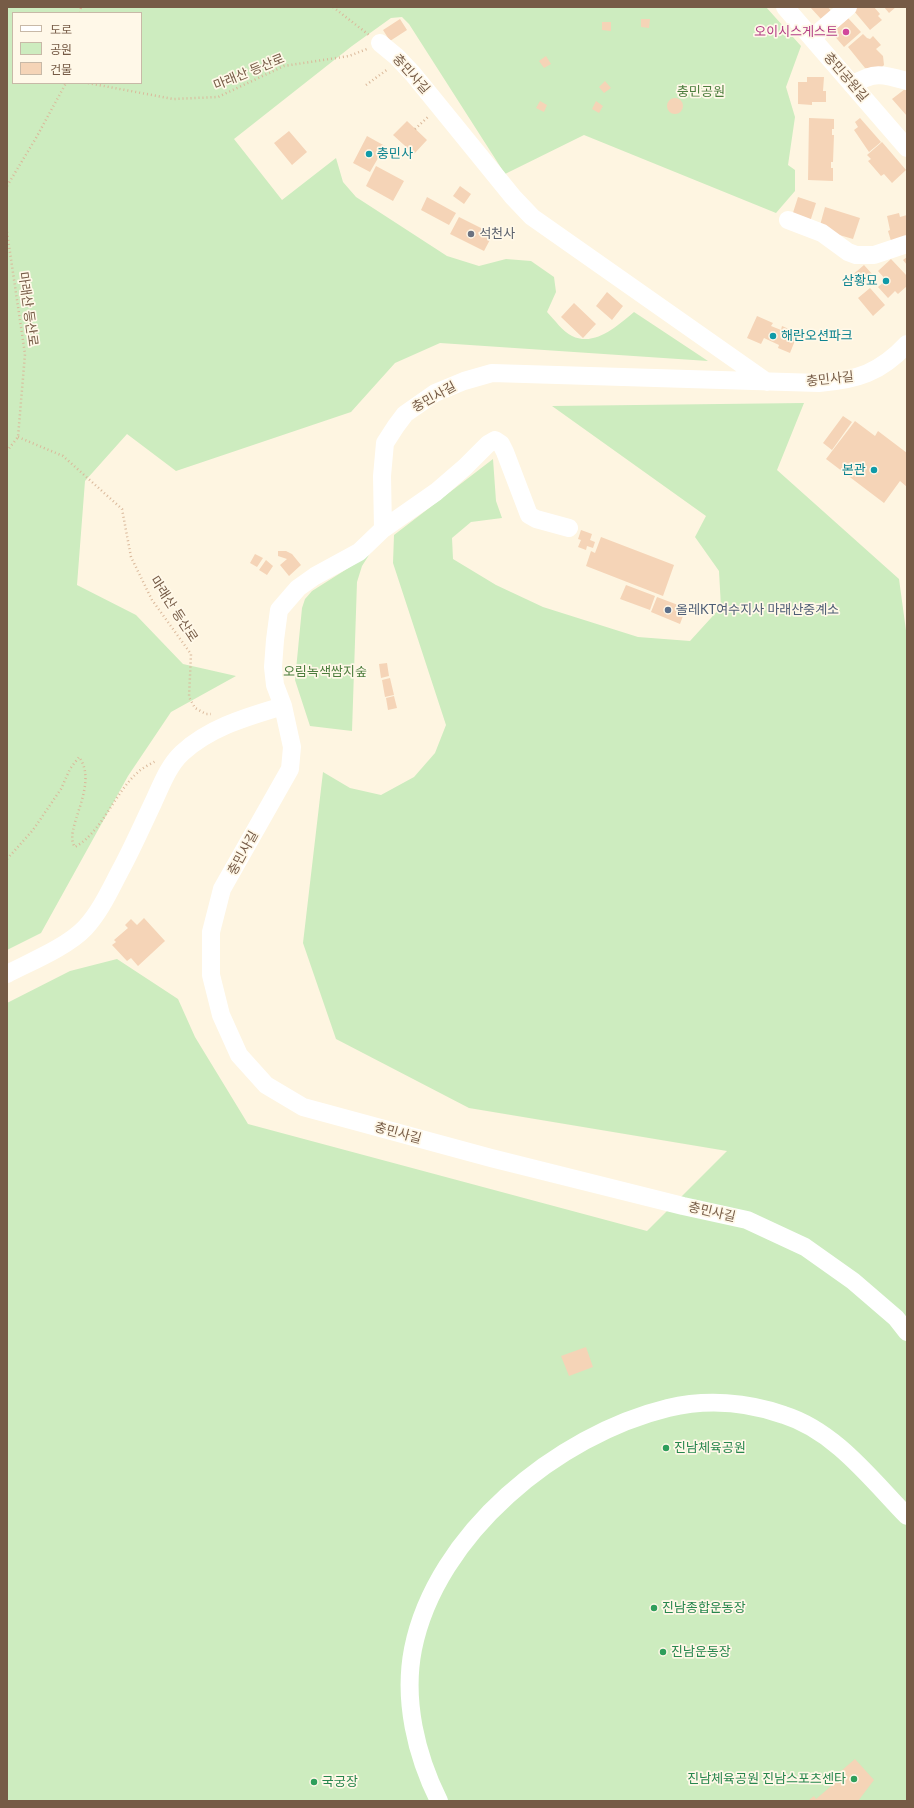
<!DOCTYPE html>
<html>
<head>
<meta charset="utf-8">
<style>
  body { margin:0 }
  #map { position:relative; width:914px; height:1808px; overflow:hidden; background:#fef5e1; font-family:Lato,"Noto Sans KR",sans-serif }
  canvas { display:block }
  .frame { position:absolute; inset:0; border:8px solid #765b46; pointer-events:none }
  .legend { position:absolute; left:12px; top:12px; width:130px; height:72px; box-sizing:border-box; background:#fff8e8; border:1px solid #c8b9a7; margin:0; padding:5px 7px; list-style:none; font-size:12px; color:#765b46 }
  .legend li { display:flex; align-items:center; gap:8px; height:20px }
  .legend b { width:20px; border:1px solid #c8b9a7 }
</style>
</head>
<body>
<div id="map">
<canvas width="914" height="1808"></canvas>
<div class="frame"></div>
<ul class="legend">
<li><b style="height:5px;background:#fff"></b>도로</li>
<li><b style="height:11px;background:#cdecbf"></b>공원</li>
<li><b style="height:11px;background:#f5d4b7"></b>건물</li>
</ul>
</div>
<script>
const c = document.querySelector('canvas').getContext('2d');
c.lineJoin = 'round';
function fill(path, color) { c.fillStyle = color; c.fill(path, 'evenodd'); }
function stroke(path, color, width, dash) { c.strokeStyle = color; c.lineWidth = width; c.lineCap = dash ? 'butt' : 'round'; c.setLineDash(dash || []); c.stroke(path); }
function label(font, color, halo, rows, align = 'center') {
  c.font = font + ' Lato,"Noto Sans KR",sans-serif'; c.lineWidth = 3.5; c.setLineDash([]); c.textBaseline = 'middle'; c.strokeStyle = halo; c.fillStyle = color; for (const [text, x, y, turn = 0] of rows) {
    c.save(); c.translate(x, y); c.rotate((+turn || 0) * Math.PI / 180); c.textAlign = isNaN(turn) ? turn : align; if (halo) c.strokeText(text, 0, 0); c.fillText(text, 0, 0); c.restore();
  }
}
const green = new Path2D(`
  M7,7h759l35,39 -15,41 9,30 -7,48 7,5v21l-19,22 -192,-78 -79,39 -96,-150 -7,-7 -11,1 -39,28 -118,93 48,61 54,-42 7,24 13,15 91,59 32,10 27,-7 25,2 23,16 2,15 -9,20c7,7 16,20 25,24 23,11 45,-10 62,-24l74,49 -268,-18 -45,20 -44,49 -175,59 -49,-37 -42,47 -8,104 59,30 47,49 53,12 -65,36 -43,64 -87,157 -34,17zM13,13h128v70h-128z
  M804,403l-27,67 122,109 8,59v1163h-900v-798l63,-32 47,-12 61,40 17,38 53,87 399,107 80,-80 -258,-43 -133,-69 -33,-96 20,-171 27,16 31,7 33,-18 21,-24 11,-28 -53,-162 1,-28 99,-76 3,42 6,17 -31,4 -19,16 1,21 43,26 47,22 95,30 52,4 31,-34 -2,-36 -24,-34 11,-21 -154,-110z
  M369,555l-7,11 -5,16 -5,149 -42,-5 -15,-46 7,-72 3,-9 7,-8z`);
const building = new Path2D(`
  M810,7h18l3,4 -10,8z
  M858,7h16l6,7 -2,2 4,4 -12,10 -16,-19z
  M884,7h12l-7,6z
  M848,18l13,14 -17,15 -12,-14z
  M400,19l7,11 -17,11 -7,-11z
  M641,19h9l-1,9 -8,-1z
  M602,22h9v9l-9,-1z
  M863,34l4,4 3,1 3,-3 8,9 -5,4 7,7 1,9 -2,2 -9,2 -8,-1 -17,-21z
  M546,56l5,8 -7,4 -5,-7z
  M807,77h17l-1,14h3v11h-14v3l-14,-1v-22h9z
  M605,81l6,7 -7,5 -5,-6z
  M905,89l2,3v24l-15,-17z
  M667 106a8 8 0 1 1 16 0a8 8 0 1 1-16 0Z
  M540,101l7,4 -3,7 -8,-4z
  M596,101l7,5 -4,7 -7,-4z
  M809,118l25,1v10h-2v6h2l-1,27h-2v6h2v13l-25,-1z
  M860,118l21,24 -12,10 -15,-22 4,-3 -3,-5z
  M407,121l20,19 -13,14 -21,-19z
  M289,131l18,21 -15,13 -18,-22z
  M367,136l18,10 -15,26 -17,-9z
  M882,142l24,28 -14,13 -8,-9 -3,2 -13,-15 3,-2 -4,-4z
  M376,166l28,15 -11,20 -27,-15z
  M460,186l11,8 -7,10 -11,-8z
  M427,197l29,16 -7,12 -28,-15z
  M798,197l18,6 -7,22 -18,-6z
  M825,207l35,11 -7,21 -34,-10z
  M899,213l1,4 7,-2v22l-16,4 -3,-10 2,-1 -3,-14z
  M459,217l34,17 -9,17 -34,-17z
  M907,257v8l-4,-5z
  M891,259l16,17v10l-9,8 -3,-3 -7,7 -10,-11 8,-7 -8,-9z
  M864,265l9,10 -14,13 -10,-10z
  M870,288l15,17 -12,11 -15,-18z
  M607,292l16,14 -11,14 -16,-14z
  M574,303l22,21 -13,14 -22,-21z
  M757,316l16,7 -2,3 10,4 1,-4 16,7 -8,20 -12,-5 1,-3 -15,-7 -3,6 -14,-6z
  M843,416l9,6 -20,28 -9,-7z
  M855,421l20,15 3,-5 29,22v34l-7,-6 -16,22 -58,-44z
  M581,530l11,4 -2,6 5,2 -2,6 -6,-2 -1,4 -8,-3 3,-7 -3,-1z
  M601,537l73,28 -11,31 -77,-30 5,-15 4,2z
  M278,551h8l6,3 9,11 -12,11 -9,-11 7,-6 -9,-3z
  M255,554l8,4 -6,9 -7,-4z
  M266,560l7,6 -6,9 -8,-5z
  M626,585l29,11 -5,14 -30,-11z
  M657,597l29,11 -6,16 -29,-12z
  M387,663l2,13 -8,2 -2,-14z
  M390,678l4,17 -9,2 -3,-17z
  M394,696l3,12 -9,2 -2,-12z
  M144,918l21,23 -27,25 -7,-8 -4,3 -15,-16 4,-3 -2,-2 14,-12 -3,-3 6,-6 6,6z
  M586,1347l7,20 -24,9 -8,-20z
  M855,1759l19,21 -16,21h-50l6,-5 2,3 20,-17 -3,-4z`);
const path = new Path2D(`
  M333,7l36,28
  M80,13l1,-6
  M88,83l85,16 45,-2 66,-31 65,-10 18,-7
  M366,85l22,-16
  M415,129l14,-13
  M7,186l29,-48 30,-55
  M7,232l18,122 -7,83 -11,14
  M18,437l45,19 59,53 9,48 21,43 39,54 -2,43 6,11 11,6h5
  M7,859l26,-29 28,-41 9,-20 9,-12c21,28 -17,74 -4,90 27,-15 39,-53 62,-74 5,-5 13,-9 19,-12`);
const minor = new Path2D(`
  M785,7l122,141
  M812,38l36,-31
  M380,43l17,14 16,17 100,123 19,20 235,165
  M852,85c22,-14 31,-11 55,-4
  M788,220l34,13 26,19 8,3h18l33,-11
  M907,344c-27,29 -50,36 -88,39l-327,-10 -28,8 -29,12 -30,21 -9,12 -11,17 -3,33 1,53 -24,23 -44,24 -17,12 -19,22 -4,30 -2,27 2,18 8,21 9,41 -2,22 -68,120 -11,43v43l10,40 18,40 27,30 37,22 188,51 192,48 64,14 58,27 48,34 43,37 11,14
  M383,529l53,-37 29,-25 23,-23 7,-4 6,4 4,8 24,63 7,4 33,9
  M7,974c23,-12 60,-27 78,-46 15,-16 25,-38 35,-57 12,-22 22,-45 33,-68 8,-17 15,-37 29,-50 28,-26 65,-36 101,-47
  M439,1801c-23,-46 -36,-101 -26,-152 23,-115 144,-214 255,-241 38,-9 79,-6 116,7 51,16 87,64 123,101`);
const markers = [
  [846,32,4,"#d1479c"],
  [369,154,4,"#0f9aa8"],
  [471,234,4,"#6b7280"],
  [886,281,4,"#0f9aa8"],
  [773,336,4,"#0f9aa8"],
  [874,470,4,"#0f9aa8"],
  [668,610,4,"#5c6f8a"],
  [666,1448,4,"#2e9e5b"],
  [654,1608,4,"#2e9e5b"],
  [663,1652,4,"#2e9e5b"],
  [854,1779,4,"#2e9e5b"],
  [314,1782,4,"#2e9e5b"]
];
const hotelNames = [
  ["오이시스게스트",838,32]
];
const streetNames = [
  ["마래산 등산로",249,72,-22],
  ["충민사길",411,74,48],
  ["충민공원길",846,77,49],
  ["마래산 등산로",28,309,82],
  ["충민사길",830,379,-6],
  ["충민사길",434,397,-29],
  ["마래산 등산로",174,609,57],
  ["충민사길",243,853,-61],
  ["충민사길",398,1133,15],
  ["충민사길",712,1212,13]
];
const parkNames = [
  ["충민공원",701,92],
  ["오림녹색쌈지숲",325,672]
];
const cultureNames = [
  ["충민사",377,154],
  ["삼황묘",878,281,"right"],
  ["해란오션파크",781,336],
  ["본관",866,470,"right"]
];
const worshipNames = [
  ["석천사",479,234]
];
const serviceNames = [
  ["올레KT여수지사 마래산중계소",676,610]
];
const leisureNames = [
  ["진남체육공원",674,1448],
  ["진남종합운동장",662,1608],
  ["진남운동장",671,1652],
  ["진남체육공원 진남스포츠센타",846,1779,"right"],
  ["국궁장",322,1782]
];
fill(green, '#cdecbf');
fill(building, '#f5d4b7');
stroke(path, '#dab89a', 2.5, [1, 3]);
stroke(minor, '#fff', 18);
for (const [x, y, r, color] of markers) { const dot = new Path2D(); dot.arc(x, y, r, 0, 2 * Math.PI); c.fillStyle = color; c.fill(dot); stroke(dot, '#fff8e8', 1.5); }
label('13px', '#b23c85', '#fff8e8', hotelNames, 'right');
label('13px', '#765b46', '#fff8e8', streetNames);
label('13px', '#4c7d3d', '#fff8e8', parkNames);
label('13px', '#0d838f', '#fff8e8', cultureNames, 'left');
label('13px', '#5b616d', '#fff8e8', worshipNames, 'left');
label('13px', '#4e5e75', '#fff8e8', serviceNames, 'left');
label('13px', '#27864d', '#fff8e8', leisureNames, 'left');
</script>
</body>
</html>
